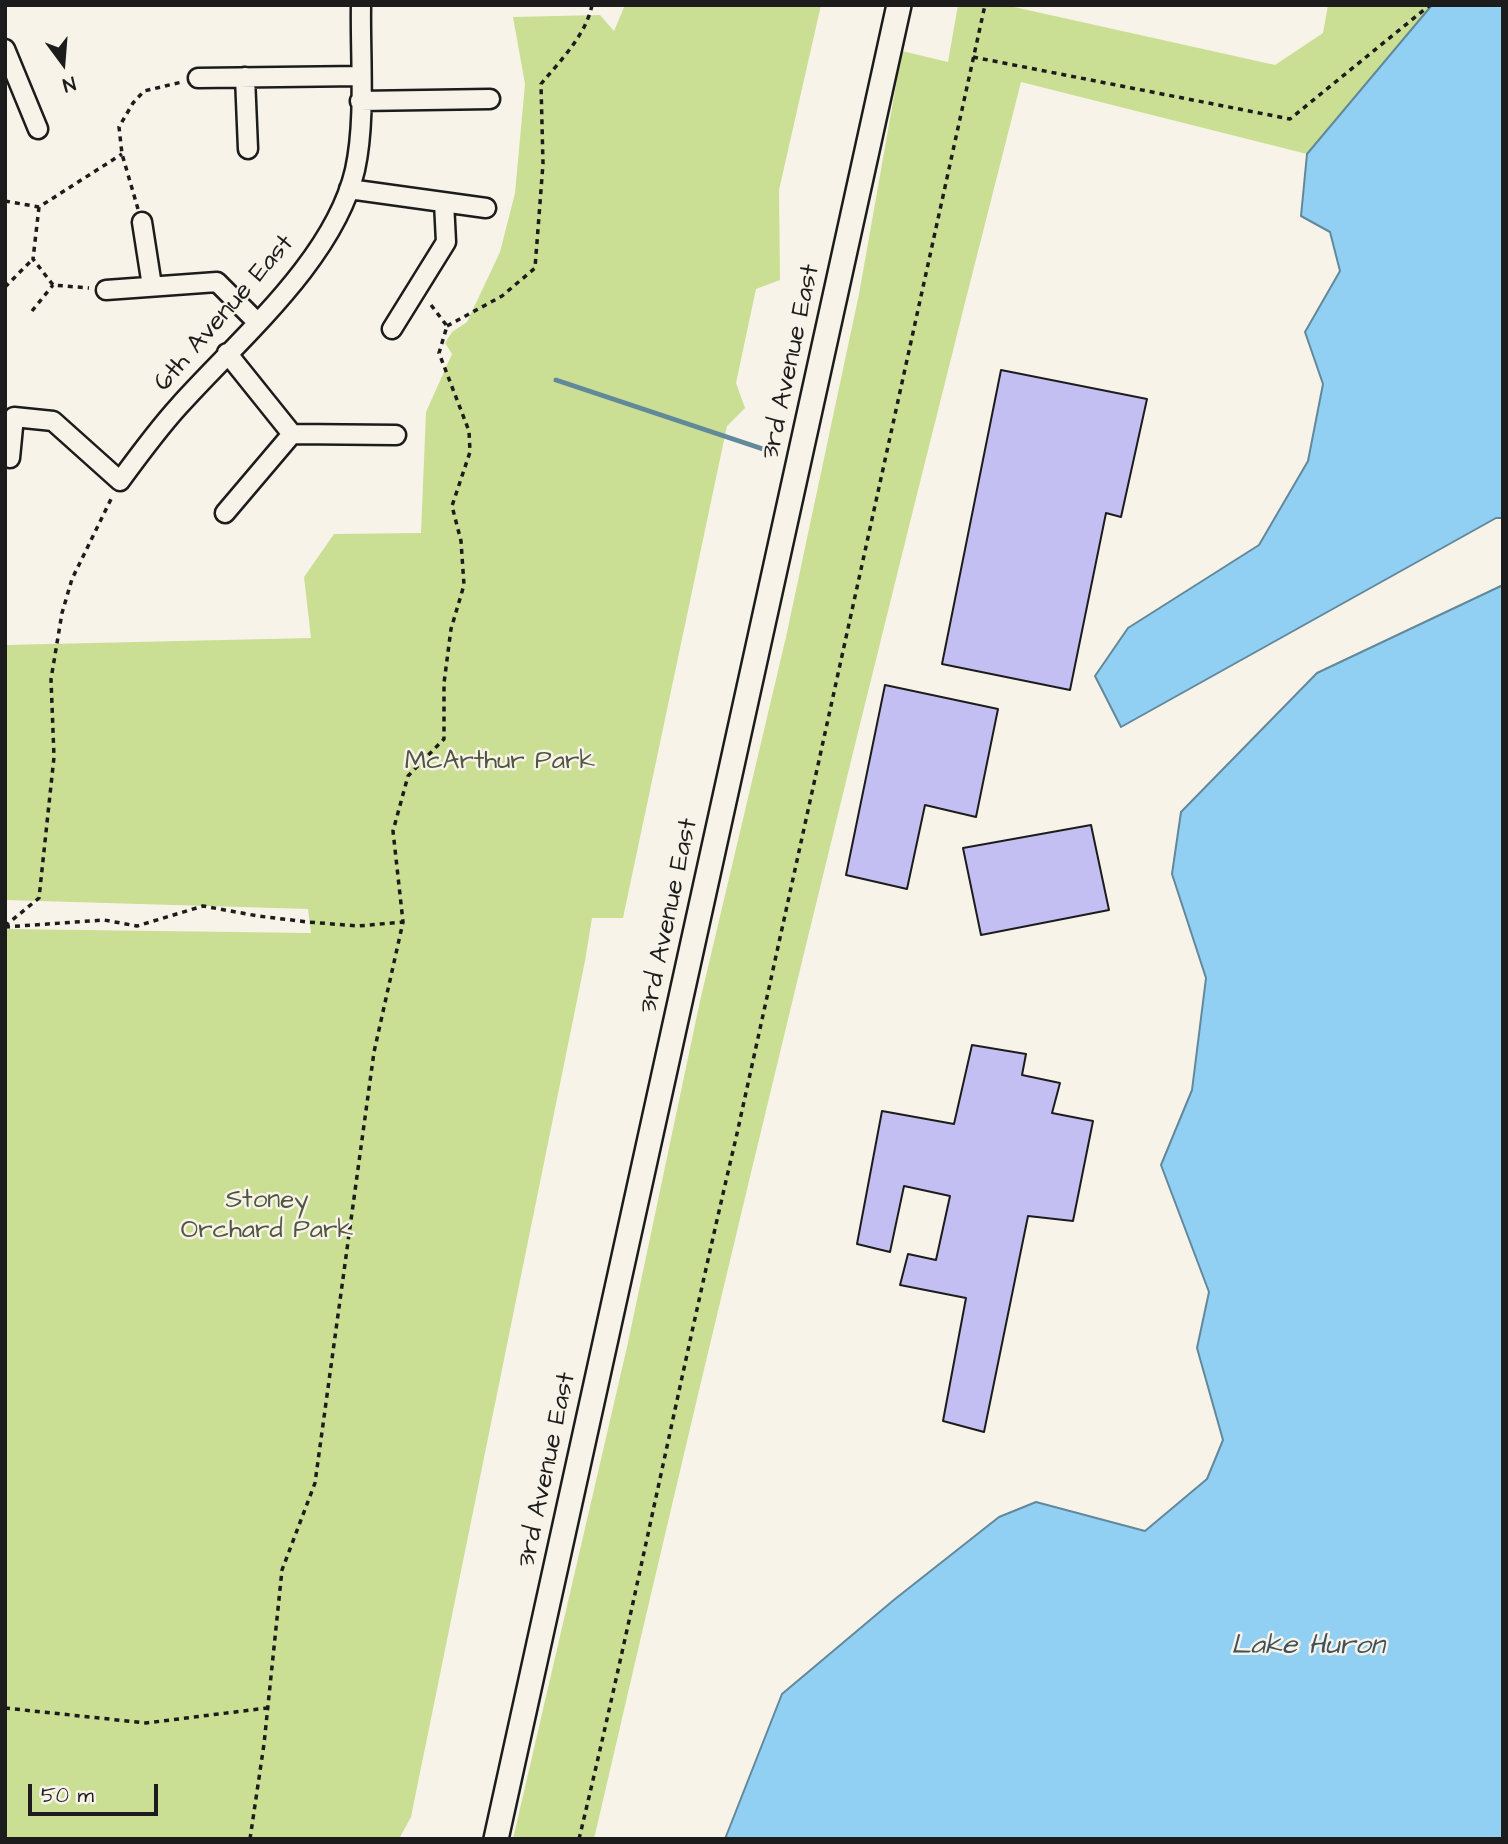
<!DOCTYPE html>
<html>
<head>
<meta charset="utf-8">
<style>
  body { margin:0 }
  #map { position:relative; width:1508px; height:1844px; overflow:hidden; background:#f7f3e8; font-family:"Architects Daughter",sans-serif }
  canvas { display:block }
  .frame { position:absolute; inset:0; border:7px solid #1c1c1c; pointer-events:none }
  .north { position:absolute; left:28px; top:28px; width:70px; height:70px; -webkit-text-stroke:5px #f7f3e8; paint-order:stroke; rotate:164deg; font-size:19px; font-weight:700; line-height:28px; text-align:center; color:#1c1c1c }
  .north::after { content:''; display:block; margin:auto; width:24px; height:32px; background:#1c1c1c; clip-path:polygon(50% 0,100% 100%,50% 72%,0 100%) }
  .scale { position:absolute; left:28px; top:1784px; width:130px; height:32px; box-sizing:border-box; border:4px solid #1c1c1c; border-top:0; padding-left:9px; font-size:21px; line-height:24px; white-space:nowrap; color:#1c1c1c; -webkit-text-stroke:5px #f7f3e8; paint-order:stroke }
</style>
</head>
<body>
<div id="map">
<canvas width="1508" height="1844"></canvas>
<div class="frame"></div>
<div class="north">N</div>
<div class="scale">50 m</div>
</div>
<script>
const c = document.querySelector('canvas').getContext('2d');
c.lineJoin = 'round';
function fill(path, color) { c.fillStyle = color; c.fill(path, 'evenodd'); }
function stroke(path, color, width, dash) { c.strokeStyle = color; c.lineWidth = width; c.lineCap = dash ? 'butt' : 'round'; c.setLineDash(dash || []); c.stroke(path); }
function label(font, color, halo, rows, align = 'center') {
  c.font = font + ' "Architects Daughter",sans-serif'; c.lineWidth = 5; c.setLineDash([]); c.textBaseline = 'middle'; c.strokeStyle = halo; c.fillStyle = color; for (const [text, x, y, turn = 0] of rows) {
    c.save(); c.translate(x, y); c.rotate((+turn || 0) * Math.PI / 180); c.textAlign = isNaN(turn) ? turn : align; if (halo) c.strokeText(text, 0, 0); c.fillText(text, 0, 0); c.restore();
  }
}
const green = new Path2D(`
  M625,5h196l-42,185 1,90 -24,9 -20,94 9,25 -18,18 -104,492h-31l-7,43 -174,856 -12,22h-394v-910l306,4 -3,-24 -303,-9v-255l306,-7 -7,-61 30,-43 87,-1 5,-121 26,-58 -7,-11 7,-11 15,-10 33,-70 15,-59 10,-109 -12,-67 87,-2 14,16z
  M958,5h47l270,60 48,-32 5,-28h104l-125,149 -286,-72c-149,584 -291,1169 -427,1757h-81l114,-492 73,-346 86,-364 73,-343 43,-243 46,11z`);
const water = new Path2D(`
  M1432,5h71v513h-7l-375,209 -26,-51 33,-48 131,-83 49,-84 15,-77 -18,-52 35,-61 -10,-39 -29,-16 6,-62z
  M1503,585v1254h-778l57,-145 113,-95 104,-82 37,-15 109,29 62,-52 16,-39 -26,-92 12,-56 -48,-127 31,-75 14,-112 -34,-104 9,-62 136,-139z`);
const stream = new Path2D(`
  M556,380l207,69`);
const building = new Path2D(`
  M1001,370l146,29 -26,118 -15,-4 -36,177 -128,-26z
  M885,685l113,24 -22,108 -51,-12 -18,84 -61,-14z
  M1091,825l18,85 -128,25 -18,-87z
  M972,1045l54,9 -4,21 38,8 -8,30 41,8 -20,100 -45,-5 -44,216 -41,-11 23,-123 -66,-13 8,-31 28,6 14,-64 -46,-10 -14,66 -33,-8 25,-133 72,13z`);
const path = new Path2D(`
  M973,57l317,62 140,-114
  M5,201l34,6 83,-53
  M39,207l-6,52 20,26 36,3
  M138,209l-16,-55 -3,-27 14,-24 11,-12 38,-9
  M5,287l28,-28
  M32,311l21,-26
  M447,326l55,-30 33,-28 8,-104 -2,-80c19,-23 45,-49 51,-79
  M5,926l34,-28 15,-141 -3,-78 11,-66 10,-34 41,-84
  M5,927l99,-7 33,6 66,-20 55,10 50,6 50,4 45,-4
  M5,1708l141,15 121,-15
  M250,1839l14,-95 18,-174 33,-87 59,-431 29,-130 -10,-91 15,-55 36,-37v-56l7,-54 13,-44 -3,-44 -9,-35 18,-54 -1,-21 -30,-78 8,-27 -19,-25
  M579,1839c56,-233 102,-468 157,-701l249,-1133`);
const minor = new Path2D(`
  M5,49l33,80
  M245,77l3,72
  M198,78l162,-2
  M360,101l130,-2
  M349,189l137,19
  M142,222l10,64
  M106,290l111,-8 40,40
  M392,329l54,-87 -2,-40
  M227,353l65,81 104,1
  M10,458l4,-41 39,4 67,60c19,-26 38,-52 59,-75 60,-67 155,-146 176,-236 11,-50 5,-114 6,-165
  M225,513l67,-79`);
const major = new Path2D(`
  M496,1839l403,-1834`);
const streetNames = [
  ["6th Avenue East",225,314,-49],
  ["3rd Avenue East",792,362,-78],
  ["3rd Avenue East",670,916,-78],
  ["3rd Avenue East",548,1470,-78]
];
const parkNames = [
  ["McArthur Park",500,763],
  ["Stoney",267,1202],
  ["Orchard Park",267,1232]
];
const waterNames = [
  ["Lake Huron",1308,1647]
];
fill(green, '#cadf94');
fill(water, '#91d0f2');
stroke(water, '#62889c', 2);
stroke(stream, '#62889c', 5);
fill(building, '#c3bff2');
stroke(building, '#1c1c1c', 2);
stroke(minor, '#1c1c1c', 23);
stroke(major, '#1c1c1c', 28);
stroke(path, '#1c1c1c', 3.5, [5, 5]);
stroke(minor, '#f7f3e8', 18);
stroke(major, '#f7f3e8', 23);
label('26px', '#1c1c1c', '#f7f3e8', streetNames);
label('26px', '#505640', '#f7f3e8', parkNames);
label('italic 28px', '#3f525c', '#f7f3e8', waterNames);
</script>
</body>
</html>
